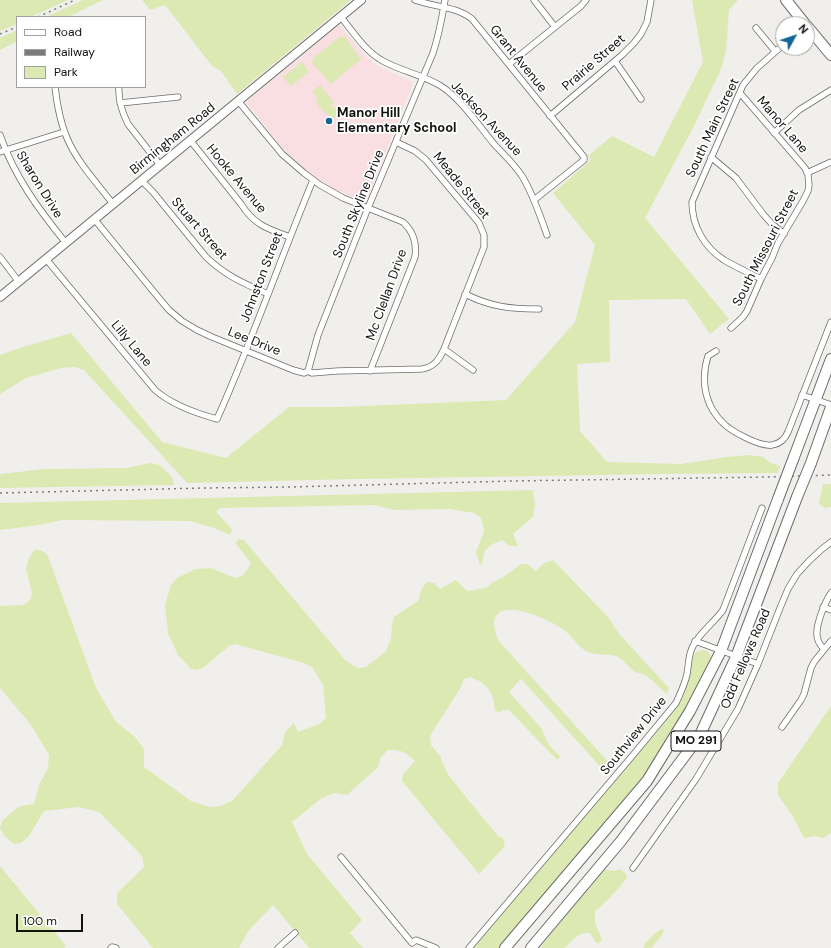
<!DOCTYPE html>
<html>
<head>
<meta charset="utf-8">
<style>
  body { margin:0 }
  #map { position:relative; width:831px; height:948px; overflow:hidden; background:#f1efec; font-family:"DM Sans",sans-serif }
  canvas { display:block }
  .legend { position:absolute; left:16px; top:16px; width:130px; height:72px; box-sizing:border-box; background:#fff; border:1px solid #a0a0a0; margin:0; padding:5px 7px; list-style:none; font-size:12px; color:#121211 }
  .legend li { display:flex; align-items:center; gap:8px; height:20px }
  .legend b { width:20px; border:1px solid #a0a0a0 }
  .north { position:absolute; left:775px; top:16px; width:40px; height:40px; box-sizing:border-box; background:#fff; border:1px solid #a0a0a0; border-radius:50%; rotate:50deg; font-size:11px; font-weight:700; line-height:16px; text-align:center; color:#121211 }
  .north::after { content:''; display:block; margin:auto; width:14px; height:18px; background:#146597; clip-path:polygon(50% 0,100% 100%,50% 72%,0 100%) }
  .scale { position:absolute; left:16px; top:914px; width:67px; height:18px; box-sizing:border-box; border:2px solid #121211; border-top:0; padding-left:5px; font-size:12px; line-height:14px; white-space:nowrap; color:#121211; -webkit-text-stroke:3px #fff; paint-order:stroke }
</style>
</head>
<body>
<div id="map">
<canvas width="831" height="948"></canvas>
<ul class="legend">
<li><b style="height:5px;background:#fff"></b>Road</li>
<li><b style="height:5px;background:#7c7b79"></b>Railway</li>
<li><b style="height:11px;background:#dce9b2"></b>Park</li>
</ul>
<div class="north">N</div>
<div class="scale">100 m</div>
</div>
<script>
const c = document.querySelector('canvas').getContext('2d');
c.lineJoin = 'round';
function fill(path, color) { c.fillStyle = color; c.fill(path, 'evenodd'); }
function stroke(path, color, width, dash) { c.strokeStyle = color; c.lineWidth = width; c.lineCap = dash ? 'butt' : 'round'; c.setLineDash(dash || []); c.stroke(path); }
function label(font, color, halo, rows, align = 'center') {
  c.font = font + ' "DM Sans",sans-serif'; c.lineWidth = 3.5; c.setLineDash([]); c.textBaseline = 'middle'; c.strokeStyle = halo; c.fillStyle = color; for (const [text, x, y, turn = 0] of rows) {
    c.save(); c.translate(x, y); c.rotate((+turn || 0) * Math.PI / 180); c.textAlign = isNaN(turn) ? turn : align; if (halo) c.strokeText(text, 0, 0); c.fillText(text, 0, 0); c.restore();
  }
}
const education = new Path2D(`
  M337,26h4l23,28 7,7 8,6 33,14 1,2 -47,119 -32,-13 -11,-7 -17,-12 -23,-21 -37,-47z`);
const green = new Path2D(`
  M0,0h68l-37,17h-14v7l-17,7z
  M83,0h20l-35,17h-22z
  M142,0h209l-114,94 -16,-23 -9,-5 -47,-61 -15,5z
  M692,0h46l-9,10 -3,41 -5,18 -27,57 -49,92 84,101 -19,15 -24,-35 -77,1 1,62 -33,2 3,67 27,31 74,2 46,-7 21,-2 15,2 8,6 9,3 -2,7 -115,1 -306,5 -170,4 -103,-113 -9,-3 -14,1 -35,10 -26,16v-39l23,-8 48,-14 91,109 64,16 63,-51h51l166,-7 69,-78 20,-77 -42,-52 38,-33 -3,-4 24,-20 42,21 49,-95z
  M17,30v11l-17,9v-12z
  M341,36l4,1 16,22 -30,25 -19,-21 1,-5z
  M302,62l7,10 -18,14 -8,-9z
  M320,85l14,18 -4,3 6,2 2,6 -5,4c-7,-4 -12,-9 -17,-15l2,-4 -6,-7z
  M150,463l10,2 12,12 2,8 -174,3v-14l45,-5 81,-1z
  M823,484h8v23l-6,1 -6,-4z
  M533,490l2,15 -2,12 -20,17 5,12h-8l-8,-6c-11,5 -19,7 -19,21l-3,4 -4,-13 8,-20 -1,-7 -2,-7 -7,-5 -24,-4 -56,1 -20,-5 -154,3 -4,4 16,17 -2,6 -16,-7 -24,-7 -128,-1 -23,5 -39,5v-27z
  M238,539l6,1 102,121 12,7 8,-1 20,-16 5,-13 1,-13 2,-8 24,-16 4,-13 5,-6 7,1 6,6 16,-9 11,11 19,-3 7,-6 9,-4 19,-14h6l9,7 8,-8 9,-3 55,57 12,18 49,53 -2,6c-6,-5 -18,-17 -24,-20 -3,-1 -6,-1 -8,-2 -7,-5 -12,-13 -19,-16 -10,-3 -21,0 -30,-5 -10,-6 -15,-17 -25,-23 -12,-8 -63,-33 -67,-6 0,6 2,12 4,18l112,124 -5,8 -84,-93 -12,13 33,37 3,8 5,9 10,10 -2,4 -9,-8 -40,-42h-6l-5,3 -3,-3 -2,-12 -4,-9 -8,-7 -11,-5 -6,2 -3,8 -31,49 1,9 9,11 7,17 22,28 29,35 5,2 2,8 -26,28 -77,-93 1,-7 12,-13c-9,-9 -13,-11 -27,-11l-7,7 -3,10 -31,28 -13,-2 -12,5 -30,24 15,32 55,66 -12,13 13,15h-54l-36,-43 -24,25 -10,18h-86l-36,-44v-11l27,-26 -2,-11 -43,-44 -20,-5 -35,4 -15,25 -8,7 -7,1 -10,-8 -4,-8 2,-7 11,-10 8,-5 13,-2 5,-19 9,-17 1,-13 -18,-30 -31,-37v-82l24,-1 6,-5 2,-7 -6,-25 3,-10 5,-8h6l7,4 49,134 20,34 19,15 9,12v18l47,34 19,6 11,-1 12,-6 49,-55 3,-13 9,-9 4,9 21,-8 7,-6 -3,-33 -11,-18 -8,-4 -69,-19 -6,2 -25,21 -7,3 -6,-1 -13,-14 -10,-22 -3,-28 6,-20 6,-7 8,-4 11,-5 15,-1 24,10 7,-2 5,-6 4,-7 -15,-19z
  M704,650l3,1 4,4v5l-14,29 -33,57 -22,33 -141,169h-28l188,-221 15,-19 9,-18 5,-18 2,-14 2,-4 5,-3z
  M831,706v127l-8,5 -8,-2 -11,2 -12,-23 -14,-20v-12z
  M0,866l66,80 -2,2h-64z
  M603,869l10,2 7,-2 5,4 2,5c-10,12 -19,23 -32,33v12l7,17 -4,4 -3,-3 -5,-8c-11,-2 -18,8 -25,15h-25z
  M661,929l3,1c-1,6 -9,12 -12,18h-9c3,-8 11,-14 18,-19z`);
const street = new Path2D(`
  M415,0c18,7 41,6 57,19l112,138v3l-50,40
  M534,0l21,27
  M341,17c12,15 24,34 42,44 18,10 40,14 58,25 20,13 38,40 53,58 10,11 20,20 28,32 11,18 18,39 25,59
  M756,28l19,23
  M615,61l26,38
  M509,64l72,-58 5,-6
  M55,87c2,17 5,35 12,51 10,24 30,45 46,66
  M119,87c-1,13 3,25 9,37l32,41
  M239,102l43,52 22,19 16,12 23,13 60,24c11,10 14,21 12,35l-45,114
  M120,103l58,-6
  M550,116l72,-61 12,-12 7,-9 6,-12 4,-22
  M774,133l25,-23 32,-20
  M0,135c14,41 39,75 66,108
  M190,140l51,64c13,21 27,25 49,33
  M0,152l64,-20
  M711,157l25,21 27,36 8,9 13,11
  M807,173l24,-11
  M141,180l12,12 53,65c20,19 37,26 62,37
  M95,220l63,77 11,13 13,11 15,9 15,7 81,33 11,3 4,-2 4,2 25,-2 85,-2c12,-2 17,-9 22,-20l40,-102v-12l-5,-12 -53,-63 -11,-9 -19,-9
  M0,257l19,25
  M46,259l109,131c17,15 40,23 62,29 35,-78 63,-159 96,-239
  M761,279c-12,-6 -25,-12 -37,-19 -20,-13 -32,-34 -32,-58l51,-117 14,-17 26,-23
  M465,294c26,13 46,15 74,15
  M731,328l12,-11 4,-6 14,-32 11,-21 6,-15 25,-42 5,-10 1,-6 -1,-10 -3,-7 -65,-75
  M444,349l29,21
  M716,351l-8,5c-5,16 -5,33 2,49 3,6 7,12 12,17 8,9 38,25 50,23 7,-1 13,-6 16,-13l43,-110
  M308,371l10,-36 50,-127 65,-155c6,-18 9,-35 12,-53
  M802,395l29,10
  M823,607l8,3
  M695,641l63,23
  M824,649c-4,-4 -7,-8 -7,-14 -1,-11 8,-33 14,-42
  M782,727l19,-27 3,-6 7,-26 3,-6 17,-21
  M341,857l71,86 4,-3 20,8
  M633,868l63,-89 42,-70 20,-45 22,-56 8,-19 9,-15 12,-13 13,-12 9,-7
  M111,948l1,-1 4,1
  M278,948l17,-15
  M469,948l164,-193 43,-52c4,-9 9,-19 11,-29 2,-10 1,-19 6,-28 7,-14 21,-23 30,-36l39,-102`);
const secondary = new Path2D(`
  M0,297l361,-297`);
const highway = new Path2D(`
  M786,0l19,24
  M807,26l24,29
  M794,457l37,-98
  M811,463l20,-56
  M505,948l142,-167 43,-70 31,-60 57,-152
  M531,948l90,-107 78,-104 37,-80 61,-160`);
const rail = new Path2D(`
  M38,17l37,-17
  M0,34l17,-7
  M0,493l205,-5 85,-1 223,-6 254,-4 64,-2`);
const highwayBridge = new Path2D(`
  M797,497l14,-34
  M778,499l16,-42`);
const markers = [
  [329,121,4,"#146597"]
];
const shields = [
  [696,741,50]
];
const shieldNames = [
  ["MO 291",696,741]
];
const streetNames = [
  ["Grant Avenue",518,59,51],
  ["Prairie Street",594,63,-41],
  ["Jackson Avenue",486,119,47],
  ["Manor Lane",782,125,49],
  ["South Main Street",713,128,-65],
  ["Birmingham Road",173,139,-39],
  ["Hooke Avenue",236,179,50],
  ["Sharon Drive",39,185,58],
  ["Meade Street",461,186,51],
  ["South Skyline Drive",359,204,-68],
  ["Stuart Street",199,229,49],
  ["South Missouri Street",766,248,-63],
  ["Johnston Street",262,277,-69],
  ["Mc Clellan Drive",387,295,-70],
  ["Lee Drive",254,342,22],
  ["Lilly Lane",131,344,50],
  ["Odd Fellows Road",746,659,-67],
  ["Southview Drive",634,736,-51]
];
const poiNames = [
  ["Manor Hill",337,114],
  ["Elementary School",337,129]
];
fill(education, '#f9dee2');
fill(green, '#dce9b2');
stroke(street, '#6e6c6a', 7);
stroke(secondary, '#6e6c6a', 10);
stroke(highway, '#6e6c6a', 12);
stroke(street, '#fff', 5.5);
stroke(secondary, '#fff', 8);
stroke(highway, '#fff', 10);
stroke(rail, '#7c7b79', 1.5, [2, 4]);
stroke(highwayBridge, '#6e6c6a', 12, []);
stroke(highwayBridge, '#fff', 10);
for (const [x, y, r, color] of markers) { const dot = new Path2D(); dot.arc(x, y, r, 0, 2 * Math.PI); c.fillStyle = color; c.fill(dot); stroke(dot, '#fff', 1.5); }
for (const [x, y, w] of shields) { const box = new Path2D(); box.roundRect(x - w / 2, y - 10, w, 20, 3); c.fillStyle = '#fff'; c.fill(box); stroke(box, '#121211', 1); }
label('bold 12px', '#121211', null, shieldNames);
label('13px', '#121211', '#fff', streetNames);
label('bold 13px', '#121211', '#fff', poiNames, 'left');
</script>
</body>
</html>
